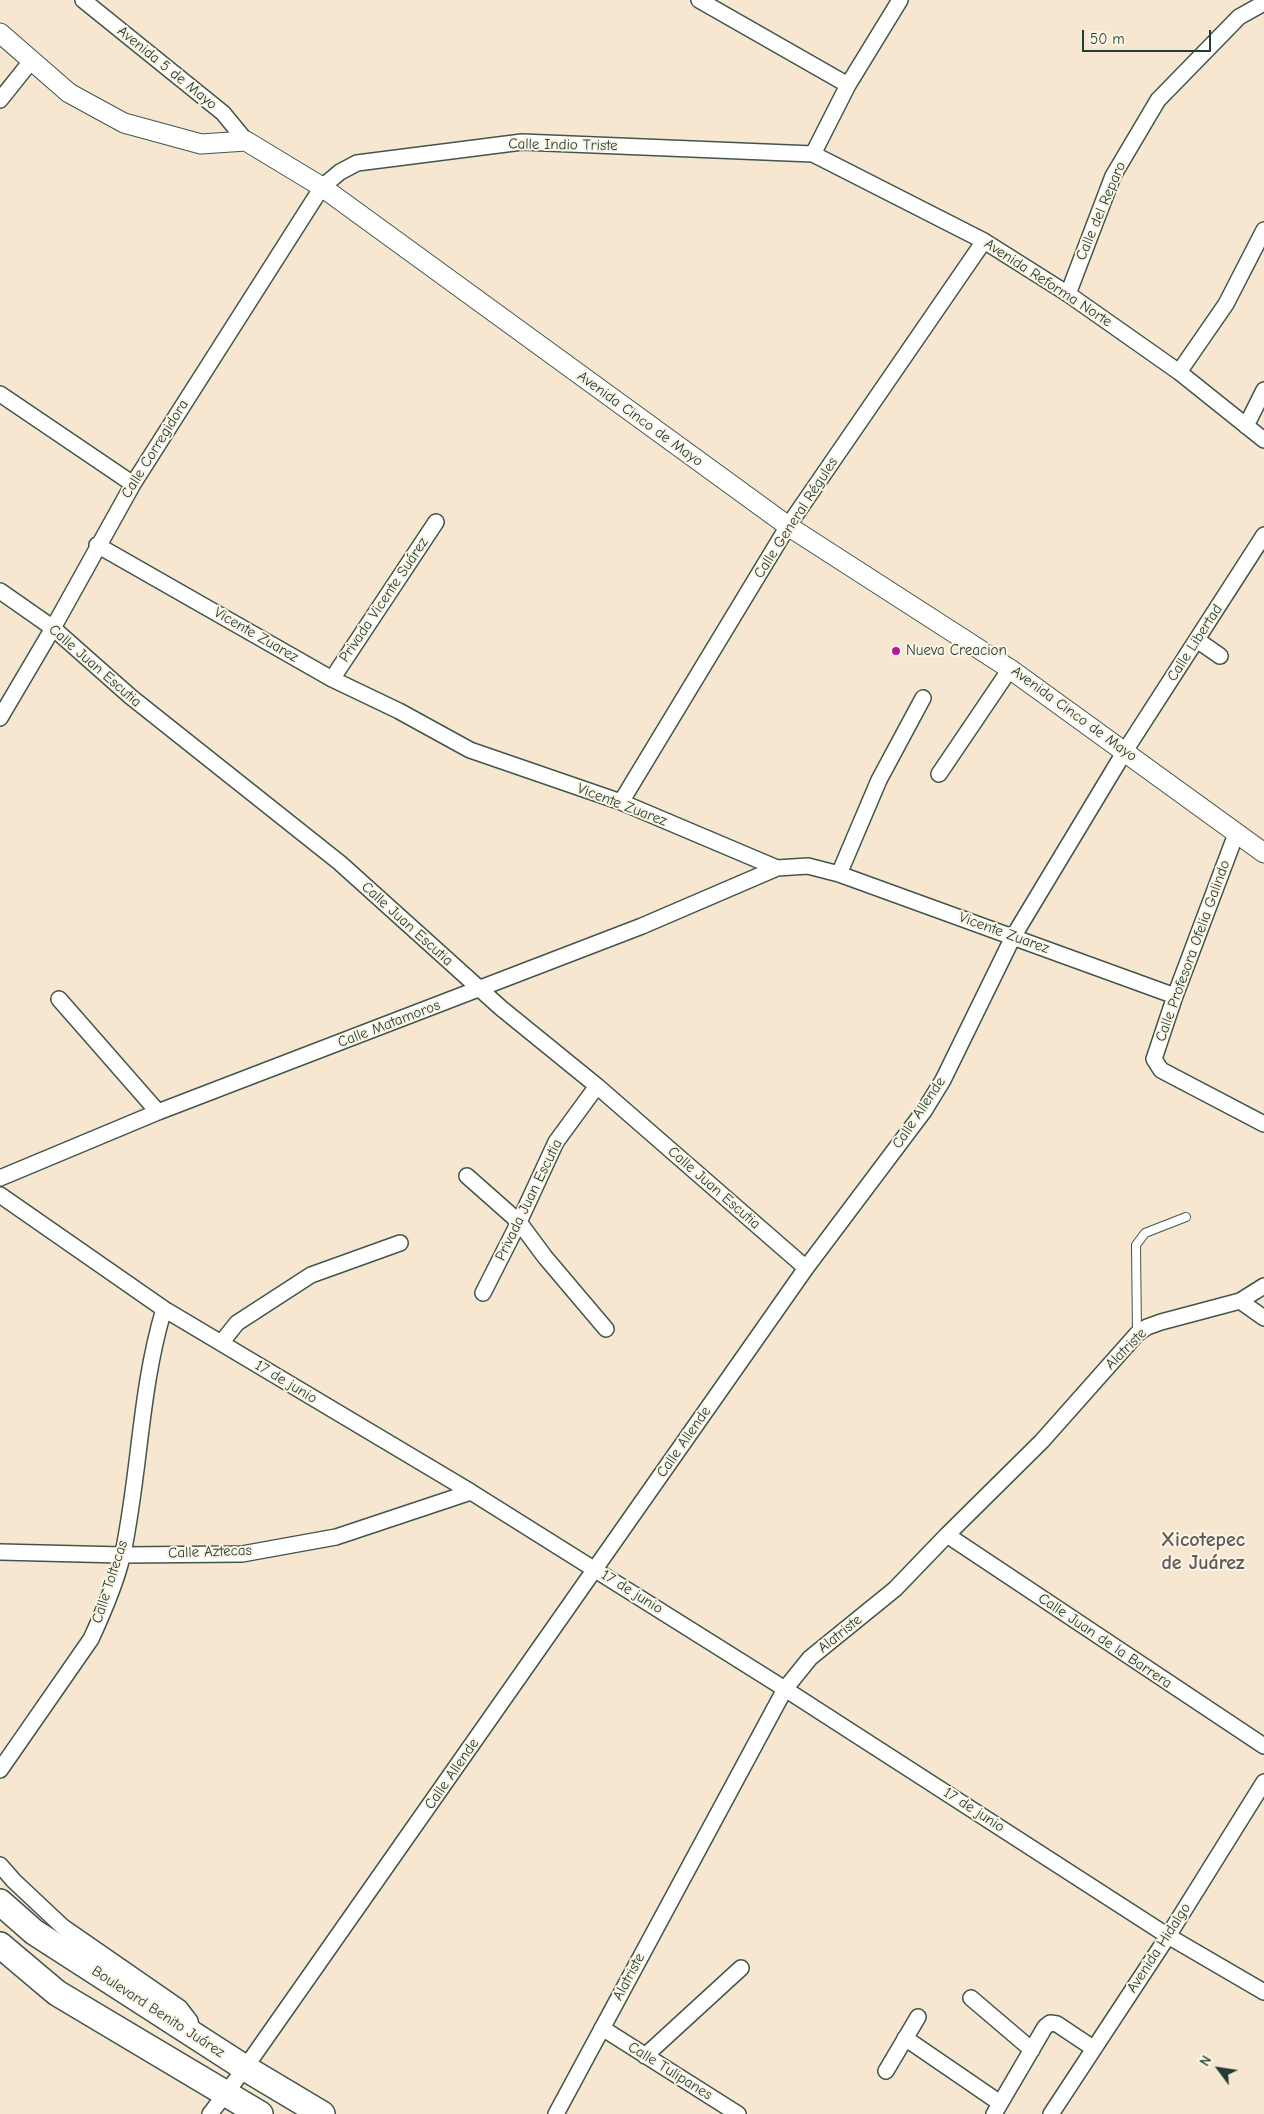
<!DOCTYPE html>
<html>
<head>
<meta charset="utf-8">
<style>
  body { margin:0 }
  #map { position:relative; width:1264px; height:2114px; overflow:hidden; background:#f8e7d0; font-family:"Comic Neue",sans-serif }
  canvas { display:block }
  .north { position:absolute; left:1194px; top:2044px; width:50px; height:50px; -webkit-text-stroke:4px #fcf5e5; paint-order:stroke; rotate:301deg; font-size:14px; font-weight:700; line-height:20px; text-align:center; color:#1f3d34 }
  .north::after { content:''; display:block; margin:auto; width:18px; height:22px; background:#1f3d34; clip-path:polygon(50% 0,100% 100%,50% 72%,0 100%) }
  .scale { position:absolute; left:1082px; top:30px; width:129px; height:22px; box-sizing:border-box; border:2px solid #1f3d34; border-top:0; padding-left:6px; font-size:15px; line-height:18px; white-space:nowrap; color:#1f3d34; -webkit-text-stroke:4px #fcf5e5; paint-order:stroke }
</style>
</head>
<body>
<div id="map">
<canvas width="1264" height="2114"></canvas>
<div class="north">N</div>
<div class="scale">50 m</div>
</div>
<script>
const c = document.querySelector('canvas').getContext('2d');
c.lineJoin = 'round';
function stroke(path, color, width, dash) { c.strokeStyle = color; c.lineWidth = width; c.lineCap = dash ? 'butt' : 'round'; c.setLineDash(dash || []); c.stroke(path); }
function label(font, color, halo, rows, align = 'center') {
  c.font = font + ' "Comic Neue",sans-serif'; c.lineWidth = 4; c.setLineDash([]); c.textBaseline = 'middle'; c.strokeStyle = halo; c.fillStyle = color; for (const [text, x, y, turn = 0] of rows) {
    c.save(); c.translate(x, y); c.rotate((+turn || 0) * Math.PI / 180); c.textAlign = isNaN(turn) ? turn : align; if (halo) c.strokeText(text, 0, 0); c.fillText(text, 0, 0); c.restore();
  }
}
const service = new Path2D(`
  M1137,1334l-1,-89 9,-12 41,-16`);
const minor = new Path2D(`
  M83,0l140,113 23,28
  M699,0l149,85
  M0,100l32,-40
  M813,154l35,-69 52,-85
  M1068,294l45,-118 45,-76 81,-83 25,-14
  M1179,372l47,-68 38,-74
  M0,394l133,90
  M1246,426l18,-36
  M97,545l235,134 67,32 71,39 151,52 156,66 31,-2 31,8 336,122
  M0,591l53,37 78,69 209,166 161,145 96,78 209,182
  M1197,640l23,16
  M332,679l104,-157
  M0,718l53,-90 80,-144 189,-297 18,-15 17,-9 165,-21 291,12 171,87 84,53 111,78 85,68
  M939,774l71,-105
  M621,802l167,-276 196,-285
  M1236,834l-61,162 -21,63 7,11 103,54
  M839,874l40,-94 44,-82
  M59,999l99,113
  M467,1176l52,46 26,35 61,72
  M0,1178l158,-66 484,-186 135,-58
  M0,1195l164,114 307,183 314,197 383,247 96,56
  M483,1293l36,-71 37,-80 41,-56
  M1240,1301l24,17
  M221,1343l16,-20 74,-48 89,-32
  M947,1535l317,211
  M0,1552l122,3 120,-1 94,-17 135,-45
  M0,1770l91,-131c12,-26 26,-58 32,-86 17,-81 17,-165 41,-244
  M0,1865l14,16 49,46 117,81 10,13 2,11
  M971,1998l61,52
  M602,2028l136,86
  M905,2038l95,65
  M645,2056l96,-88
  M886,2071l32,-54
  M210,2114l35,-46 561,-800 118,-157 19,-31 70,-143 112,-186 139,-216
  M556,2114l229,-425 25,-31 85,-69 52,-54 95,-94 95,-107 10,-7 14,-5 79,-21 24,-15
  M994,2114l51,-87 5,-4 7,1 36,24
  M1051,2114l117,-178 96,-154`);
const tertiary = new Path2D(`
  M0,33l69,60 55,30 77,21 45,-3 76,46 466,339 222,143 254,184`);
const primary = new Path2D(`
  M0,1902l34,30 211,136 77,46
  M0,1945l57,48 203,121`);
const markers = [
  [896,651,5,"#b5179e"]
];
const streetNames = [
  ["Avenida 5 de Mayo",167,68,39],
  ["Calle Indio Triste",563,145,1],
  ["Calle del Reparo",1101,211,-67],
  ["Avenida Reforma Norte",1048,283,33],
  ["Avenida Cinco de Mayo",640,419,36],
  ["Calle Corregidora",155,449,-58],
  ["Calle General Régules",796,518,-57],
  ["Privada Vicente Suárez",384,600,-56],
  ["Vicente Zuarez",256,635,30],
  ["Calle Libertad",1195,643,-57],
  ["Calle Juan Escutia",95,666,41],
  ["Avenida Cinco de Mayo",1074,714,36],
  ["Vicente Zuarez",622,805,21],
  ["Calle Juan Escutia",407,924,42],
  ["Vicente Zuarez",1004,933,20],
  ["Calle Profesora Ofelia Galindo",1193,951,-70],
  ["Calle Matamoros",389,1024,-21],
  ["Calle Allende",919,1113,-56],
  ["Calle Juan Escutia",714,1188,41],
  ["Privada Juan Escutia",529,1200,-64],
  ["Alatriste",1126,1349,-45],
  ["17 de junio",286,1382,31],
  ["Calle Allende",684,1442,-55],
  ["Calle Aztecas",210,1552,-2],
  ["Calle Toltecas",110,1582,-72],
  ["17 de junio",632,1592,32],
  ["Alatriste",840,1634,-39],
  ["Calle Juan de la Barrera",1105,1641,34],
  ["Calle Allende",452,1774,-55],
  ["17 de junio",974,1810,33],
  ["Avenida Hidalgo",1159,1948,-57],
  ["Alatriste",629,1977,-62],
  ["Boulevard Benito Juárez",158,2012,33],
  ["Calle Tulipanes",670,2071,32]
];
const poiNames = [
  ["Nueva Creacion",906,651]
];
const districtNames = [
  ["Xicotepec",1203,1540],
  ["de Juárez",1203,1563]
];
stroke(service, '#40564b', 10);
stroke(minor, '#40564b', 18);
stroke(tertiary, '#40564b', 21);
stroke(primary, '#40564b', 28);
stroke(service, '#fff', 8);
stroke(minor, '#fff', 15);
stroke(tertiary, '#fff', 19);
stroke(primary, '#fff', 25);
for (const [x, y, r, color] of markers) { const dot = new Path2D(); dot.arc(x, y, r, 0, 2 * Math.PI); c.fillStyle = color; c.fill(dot); stroke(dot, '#fcf5e5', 2); }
label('15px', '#1f3d34', '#fcf5e5', streetNames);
label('15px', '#1f3d34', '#fcf5e5', poiNames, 'left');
label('bold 20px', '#5f5a5d', '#fcf5e5', districtNames);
</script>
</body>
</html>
